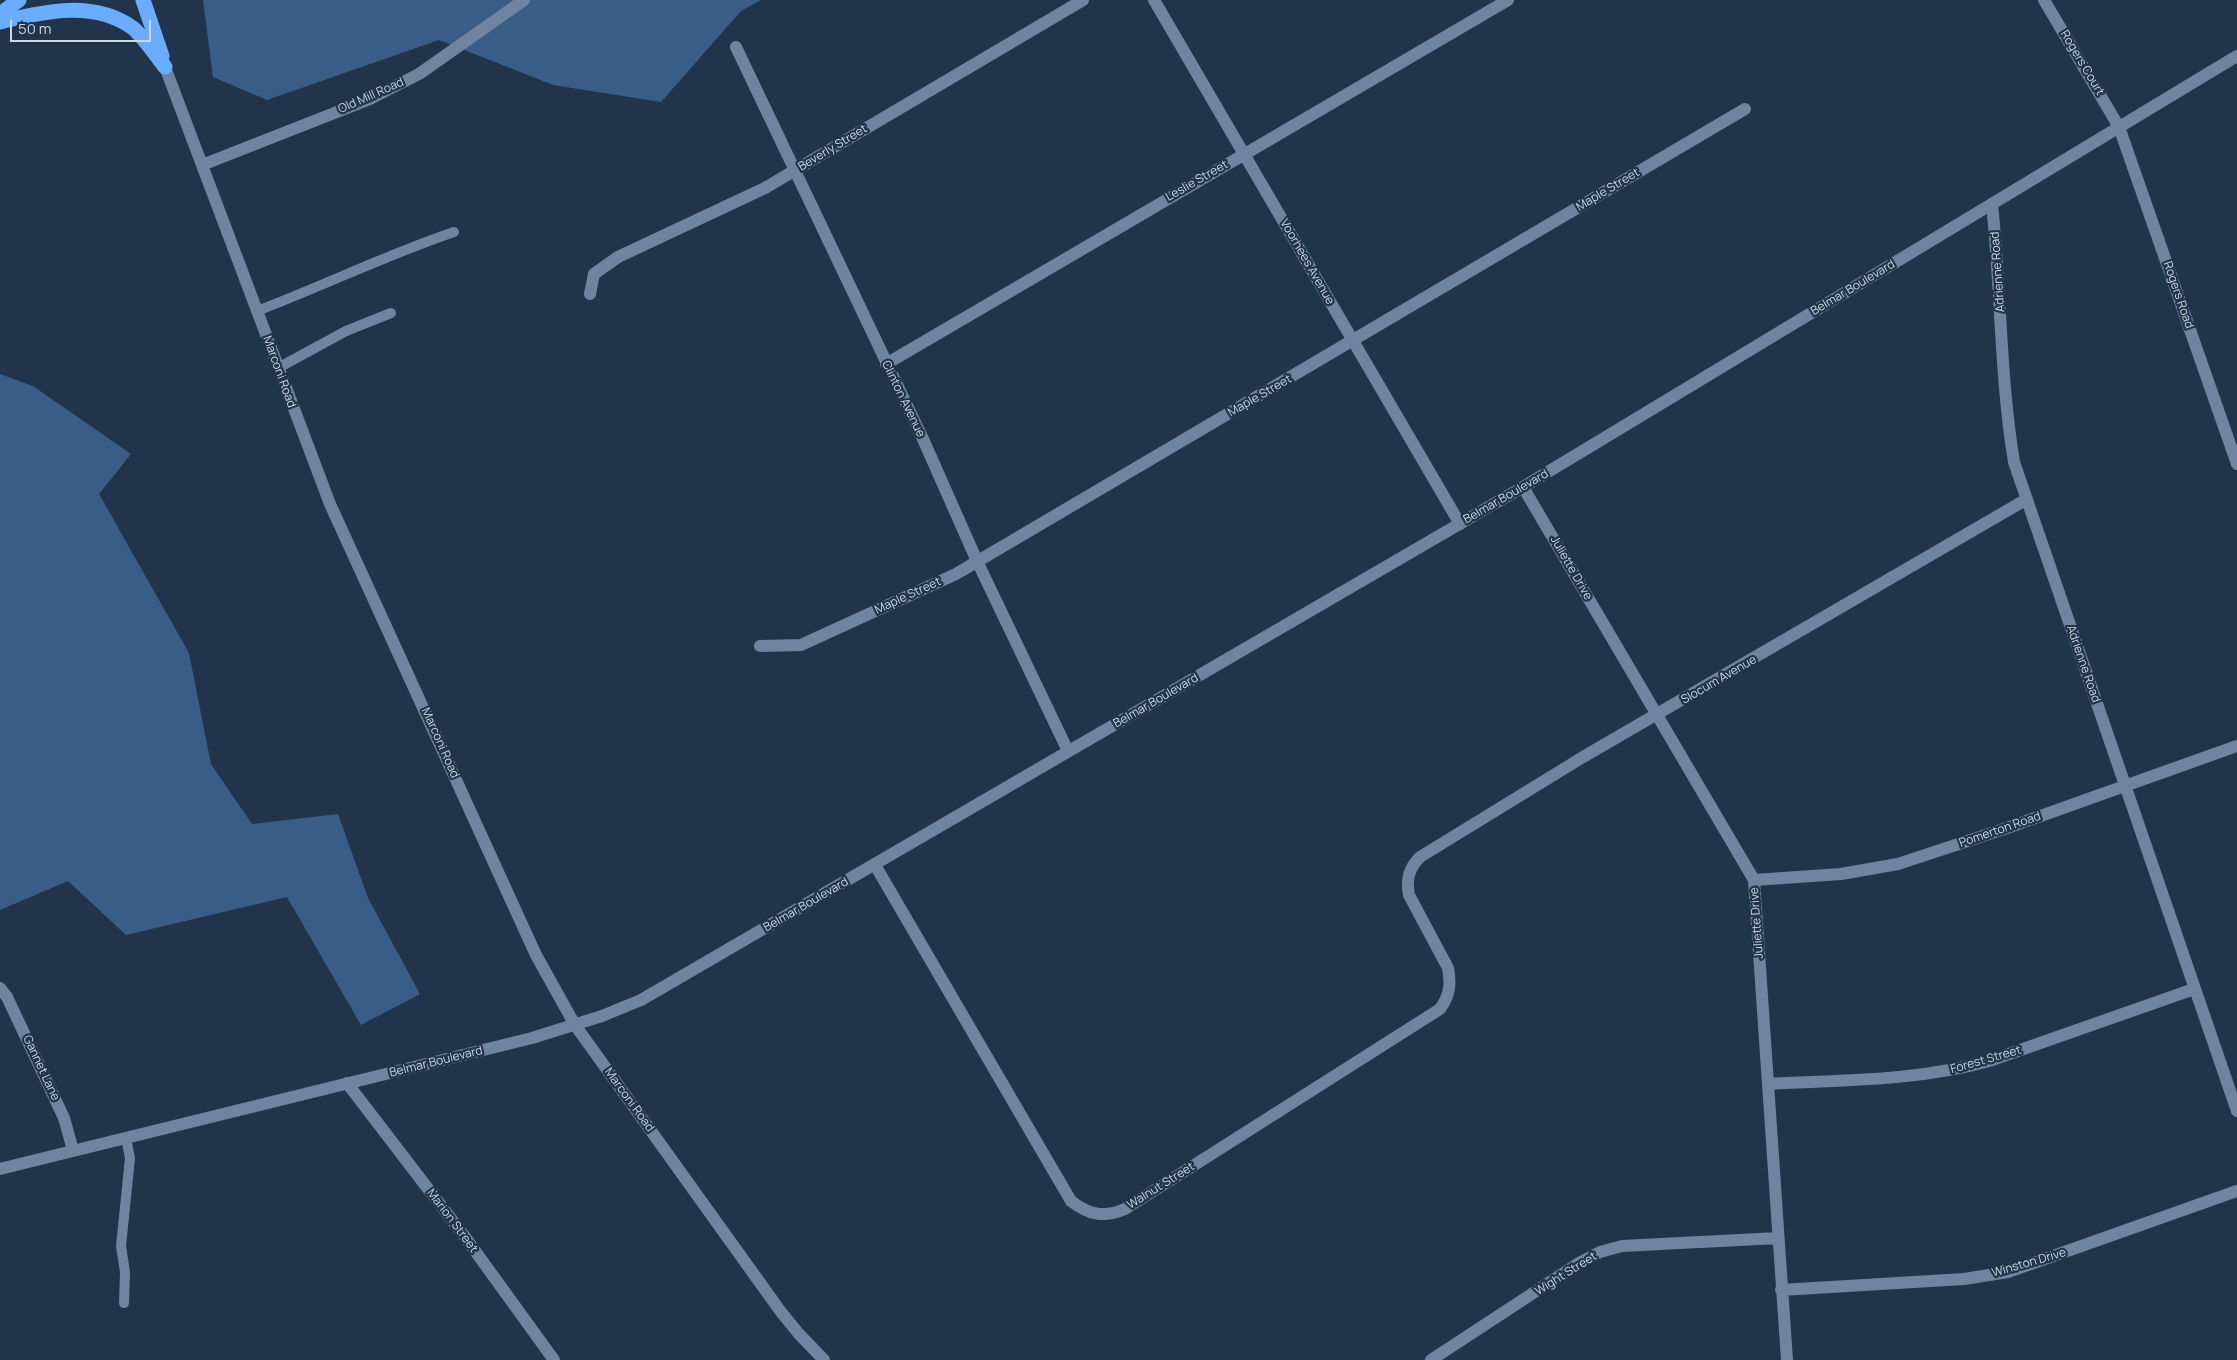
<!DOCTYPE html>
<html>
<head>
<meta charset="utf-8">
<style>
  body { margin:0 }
  #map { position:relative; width:2237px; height:1360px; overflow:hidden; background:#21344b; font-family:Manrope,sans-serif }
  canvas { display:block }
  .scale { position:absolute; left:10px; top:20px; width:141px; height:22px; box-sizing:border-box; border:2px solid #ccd7e6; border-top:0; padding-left:6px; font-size:15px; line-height:18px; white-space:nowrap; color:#ccd7e6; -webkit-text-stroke:4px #21344b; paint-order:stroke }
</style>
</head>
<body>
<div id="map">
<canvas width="2237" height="1360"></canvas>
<div class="scale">50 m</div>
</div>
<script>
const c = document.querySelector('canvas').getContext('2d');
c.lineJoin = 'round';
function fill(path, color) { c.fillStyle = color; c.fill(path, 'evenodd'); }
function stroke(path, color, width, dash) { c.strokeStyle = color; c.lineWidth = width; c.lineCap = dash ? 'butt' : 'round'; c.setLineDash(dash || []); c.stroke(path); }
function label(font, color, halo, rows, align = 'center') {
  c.font = font + ' Manrope,sans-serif'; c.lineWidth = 4.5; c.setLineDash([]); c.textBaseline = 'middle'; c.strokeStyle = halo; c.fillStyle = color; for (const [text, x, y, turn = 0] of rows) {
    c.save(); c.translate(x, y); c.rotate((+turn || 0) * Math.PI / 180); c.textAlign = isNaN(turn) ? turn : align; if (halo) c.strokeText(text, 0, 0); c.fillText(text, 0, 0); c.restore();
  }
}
const green = new Path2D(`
  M203,0h558l-20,11 -80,91 -108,-17 -114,-45 -172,60 -54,-23z
  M0,374l33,12 98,68 -32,40 90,159 22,111 41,60 86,-10 30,84 52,96 -59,31 -74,-128 -161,38 -58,-54 -68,29z`);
const lane = new Path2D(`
  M257,311c66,-25 129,-56 197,-79
  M278,368l68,-37 45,-18
  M124,1303l1,-31 -4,-26 9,-88 -4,-20`);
const street = new Path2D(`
  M1154,0l306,524
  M2044,0l75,127 118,337
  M736,47l187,392 54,122 91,190
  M1992,204c9,85 8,174 22,258l223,649
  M590,294l4,-20 24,-17 147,-69 318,-188
  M886,364l622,-364
  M1523,487l231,393 33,480
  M760,646l41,-1 155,-71 789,-465
  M875,865l196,336c18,14 33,17 54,8l315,-200c10,-14 11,-25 8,-41l-39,-73c-3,-16 0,-27 11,-38l163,-100 444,-258
  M1754,880l87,-6 57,-10 109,-36 230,-82
  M0,988l7,9 57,121 9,32
  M347,1083l118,154 89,123
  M1768,1084c73,-4 150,-3 221,-23l205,-72
  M1781,1290l183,-11 44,-7 229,-81
  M1431,1360l148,-97 21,-11 22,-6 156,-8`);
const secondary = new Path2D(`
  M165,67l165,437 206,451 39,70 206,287 18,22 25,26
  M202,165l168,-66 49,-25 105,-74
  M0,1169l532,-131 70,-22 39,-16 882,-513 714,-431`);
const highway = new Path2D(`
  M143,0l19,56
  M0,14l19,-14
  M0,22c45,-11 94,-22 133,6 12,11 22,26 32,39`);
const streetNames = [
  ["Rogers Court",2082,63,59],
  ["Old Mill Road",371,96,-24],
  ["Beverly Street",833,148,-31],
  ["Leslie Street",1197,181,-30],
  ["Maple Street",1608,190,-31],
  ["Voorhees Avenue",1307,262,60],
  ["Adrienne Road",1998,272,-94],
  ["Belmar Boulevard",1853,288,-31],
  ["Rogers Road",2178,295,71],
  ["Marconi Road",279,372,70],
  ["Maple Street",1260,396,-30],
  ["Clinton Avenue",903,399,64],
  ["Belmar Boulevard",1506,497,-30],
  ["Juliette Drive",1571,568,60],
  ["Maple Street",908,596,-25],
  ["Adrienne Road",2083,664,71],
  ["Slocum Avenue",1719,680,-30],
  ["Belmar Boulevard",1156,701,-30],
  ["Marconi Road",440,743,66],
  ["Pomerton Road",2000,830,-19],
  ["Belmar Boulevard",806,905,-30],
  ["Juliette Drive",1757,923,-94],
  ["Forest Street",1986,1060,-16],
  ["Belmar Boulevard",436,1062,-14],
  ["Gannet Lane",41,1068,65],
  ["Marconi Road",629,1100,54],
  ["Walnut Street",1161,1186,-32],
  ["Marion Street",452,1221,53],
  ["Winston Drive",2029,1263,-16],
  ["Wight Street",1566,1274,-32]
];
fill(green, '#3a5d88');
stroke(lane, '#6f84a0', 10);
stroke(street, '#6f84a0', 12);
stroke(secondary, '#6f84a0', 12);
stroke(highway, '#6aacfd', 15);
label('12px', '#ccd7e6', '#21344b', streetNames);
</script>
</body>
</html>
